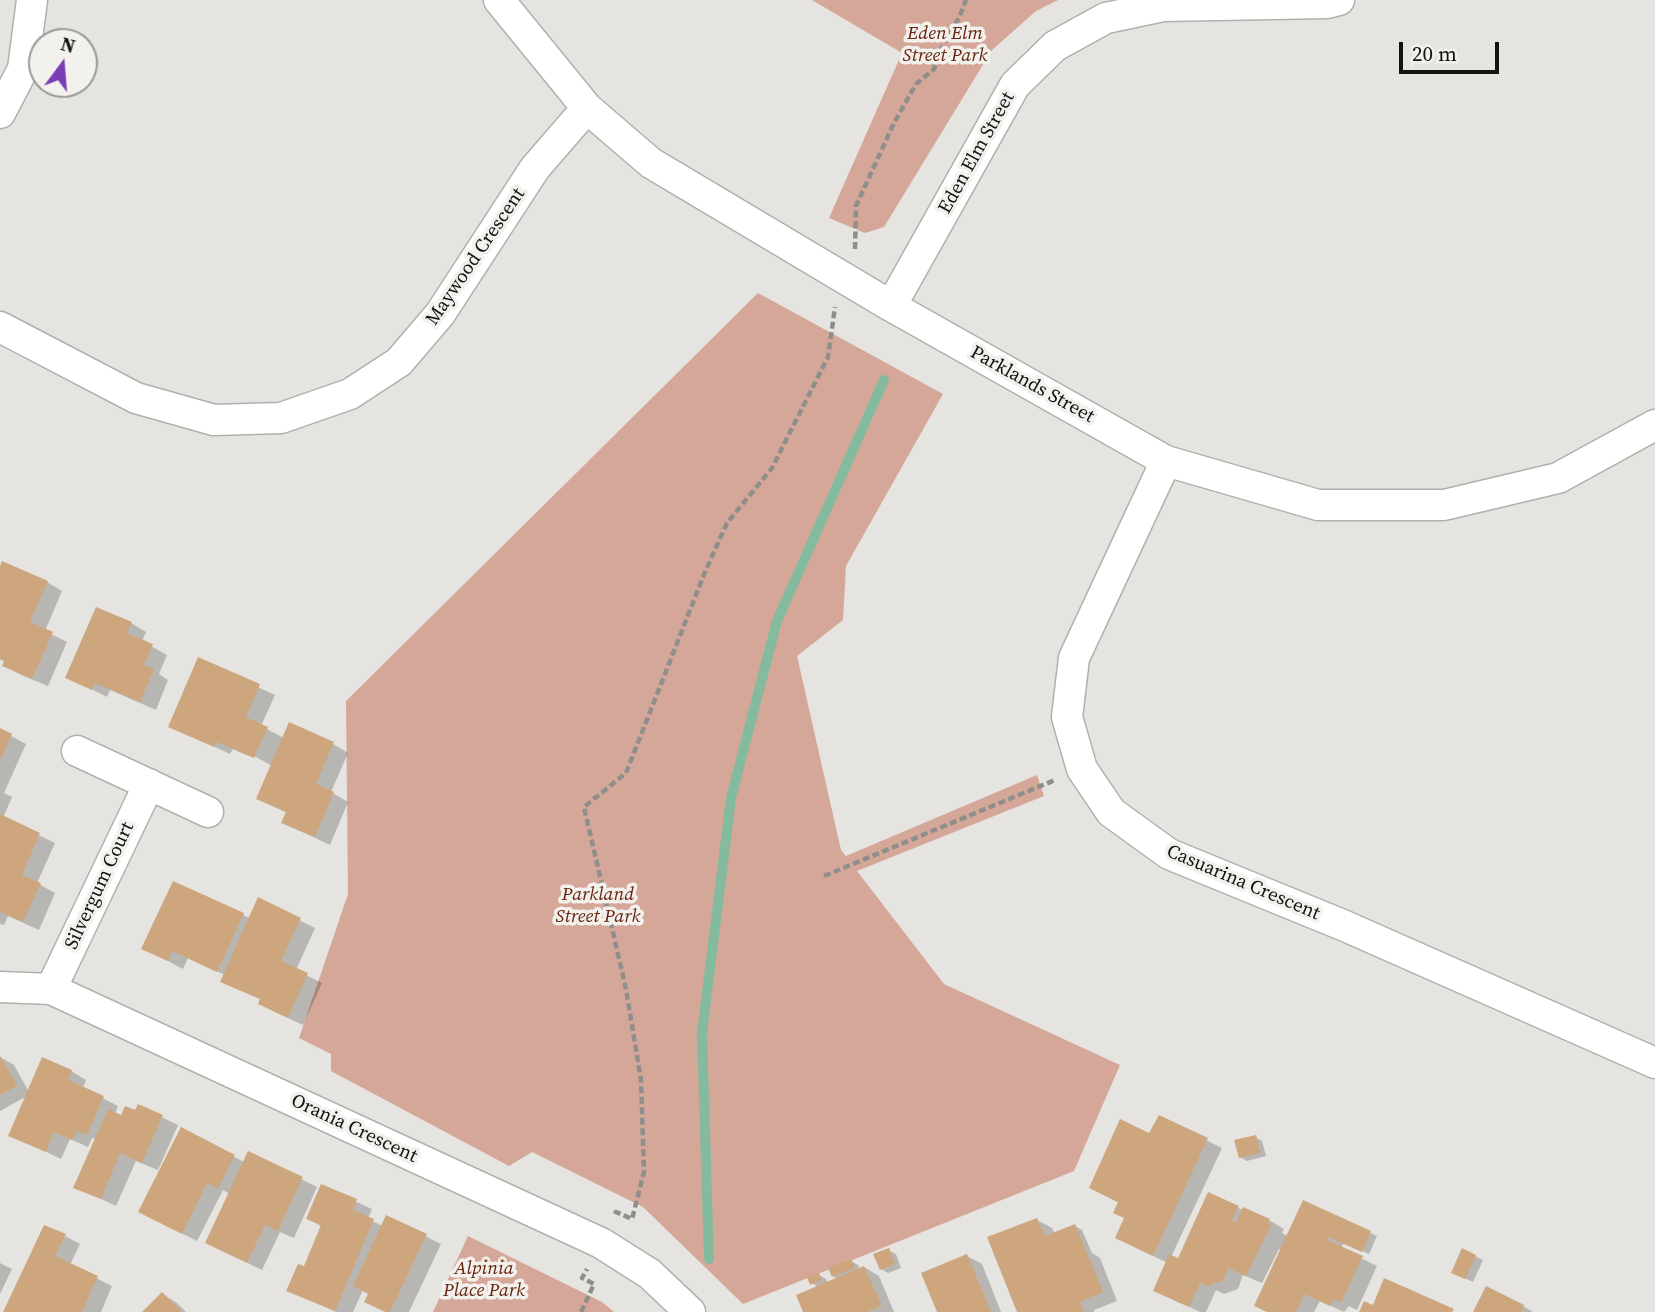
<!DOCTYPE html>
<html>
<head>
<meta charset="utf-8">
<style>
  body { margin:0 }
  #map { position:relative; width:1655px; height:1312px; overflow:hidden; background:#e5e4e0; font-family:"Source Serif 4",serif }
  canvas { display:block }
  .north { position:absolute; left:28px; top:28px; width:70px; height:70px; box-sizing:border-box; background:#f2f1ed; border:2px solid #999895; border-radius:50%; rotate:16deg; font-size:19px; font-weight:700; line-height:28px; text-align:center; color:#131311 }
  .north::after { content:''; display:block; margin:auto; width:24px; height:32px; background:#7a3db3; clip-path:polygon(50% 0,100% 100%,50% 72%,0 100%) }
  .scale { position:absolute; left:1399px; top:42px; width:100px; height:32px; box-sizing:border-box; border:4px solid #131311; border-top:0; padding-left:9px; font-size:21px; line-height:24px; white-space:nowrap; color:#131311; -webkit-text-stroke:5px #f2f1ed; paint-order:stroke }
</style>
</head>
<body>
<div id="map">
<canvas width="1655" height="1312"></canvas>
<div class="north">N</div>
<div class="scale">20 m</div>
</div>
<script>
const c = document.querySelector('canvas').getContext('2d');
c.lineJoin = 'round';
function fill(path, color) { c.fillStyle = color; c.fill(path, 'evenodd'); }
function stroke(path, color, width, dash) { c.strokeStyle = color; c.lineWidth = width; c.lineCap = dash ? 'butt' : 'round'; c.setLineDash(dash || []); c.stroke(path); }
function label(font, color, halo, rows, align = 'center') {
  c.font = font + ' "Source Serif 4",serif'; c.lineWidth = 7; c.setLineDash([]); c.textBaseline = 'middle'; c.strokeStyle = halo; c.fillStyle = color; for (const [text, x, y, turn = 0] of rows) {
    c.save(); c.translate(x, y); c.rotate((+turn || 0) * Math.PI / 180); c.textAlign = isNaN(turn) ? turn : align; if (halo) c.strokeText(text, 0, 0); c.fillText(text, 0, 0); c.restore();
  }
}
const green = new Path2D(`
  M812,0h246l-22,11 -44,39 -108,177 -19,6 -36,-15 73,-165z
  M758,293l185,101 -97,172 -3,54 -46,36 44,194 5,6 191,-81 7,21 -187,75 87,113 176,81 -46,106 -331,133 -100,-97 -111,-55 -23,14 -178,-95v-17l-32,-16 49,-144 -2,-193z
  M468,1236l134,66 12,10h-181z`);
const shadow = new Path2D(`
  M0,571l47,11 15,9 -17,40 22,11 -19,44 -29,-12 -14,-9 1,-3 -6,-3z
  M131,623l15,9 -4,9 25,14 -8,19 9,6 -12,30 -46,-20 -3,7 -39,-20z
  M199,660l76,35 -14,31 23,12 49,6 15,9 -17,39 17,10 -18,43 -47,-22 4,-10 -29,-15 14,-32 -25,-14 -1,3 -13,-6 -3,5 -60,-28z
  M0,730l26,14 -22,49 8,4 -9,21 52,25 -18,40 18,10 -16,37 -31,-14 -4,9 -4,-1z
  M259,900l56,28 -19,42 26,13 -19,42 -28,-13 -15,-8 2,-4 -39,-19 2,-6 -37,-17 -5,11 -40,-21 100,-33 8,4z
  M0,1057l14,8 15,27 42,-21 15,9 -3,8 35,18 -3,8 7,3 14,-5 2,-6 40,19 -20,45 -22,-9 -20,45 -40,-19 20,-48 -4,-1 -4,9 -18,-8 -9,20 -50,-24 16,-39 -27,15z
  M1159,1117l63,31 -51,109 8,3 59,-52 31,12 15,9 -2,4 6,3 16,-33 73,33 -8,18 -25,-11 -3,5 36,18 -20,44 -8,-4 -5,6 -24,-11 -6,11h-46l14,-62 -3,-1 -17,34 -19,-8 -5,14 -14,5 -8,-4 -10,22h-6l-45,-22 13,-27 -36,-17 -6,-27 -7,-16 -28,-15 60,-52z
  M182,1130l62,32 4,-9 69,34 -23,51 -14,-6 -18,38 -55,-27 23,-49 -7,-4 -26,51 -42,-21z
  M1255,1137l7,4 4,15 -19,5 -7,-4z
  M321,1186l51,23 -4,10 15,7 4,-9 54,27 -32,68h-23l-16,-18 -7,-4 -10,22h-17l-47,-22 15,-21 18,-42 -14,-9z
  M1037,1220l15,8 3,6 20,-8 7,4 10,23 8,5 17,43 -23,9v2h-75z
  M65,1236l15,8 -10,21 42,21 -11,26h-96z
  M888,1250l8,4 5,14 -13,5 -7,-4z
  M1463,1250l20,10 -10,22 -13,-6z
  M967,1256l15,8 19,48h-62z
  M851,1261l7,4 2,4 4,-2 15,9 15,36h-89l13,-25 -6,-4 7,-8 7,4 2,4 10,-4 -5,-3z
  M0,1263l12,6 -12,25z
  M162,1294l15,9 9,9h-42z
  M1523,1306l10,6h-58z`);
const stream = new Path2D(`
  M709,1259l-7,-226 29,-235 46,-177 107,-241`);
const building = new Path2D(`
  M2,561l46,20 -18,41 23,10 -21,47 -30,-13 2,-5 -4,-2v-93z
  M96,607l36,15 -5,11 26,11 -9,21 10,4 -14,33 -45,-19 -3,7 -27,-12z
  M198,657l62,27 -14,33 22,10 -14,31 -37,-16 -3,5 -46,-20z
  M289,722l45,20 -18,42 18,8 -19,45 -34,-14 5,-11 -30,-13z
  M0,728l12,6 -12,26z
  M0,814l40,19 -18,42 19,8 -18,39 -23,-10z
  M173,881l71,32 -27,59 -45,-21 -4,10 -27,-12z
  M258,897l43,21 -20,43 27,12 -20,45 -30,-14 2,-5 -40,-17z
  M0,1056l17,30 -17,9z
  M42,1057l30,13 -4,10 36,16 -17,39 -10,-4 -5,9 -18,-8 -8,20 -38,-16z
  M138,1104l25,11 -21,48 -22,-10 -19,46 -28,-11 35,-79 13,6 4,-9 10,4z
  M1159,1115l49,23 -55,118 -38,-18 9,-20 -11,-5 5,-11 -29,-14 31,-69 29,14z
  M181,1127l54,28 -17,34 -11,-6 -25,51 -44,-22z
  M1256,1135l4,18 -21,5 -5,-18z
  M248,1151l55,26 -25,54 -13,-6 -18,38 -42,-20z
  M321,1184l36,15 -4,11 21,9 -39,92 -49,-20 12,-27 6,2 17,-41 -15,-6z
  M1208,1192l31,14 -7,15 4,2 7,-16 27,12 -2,4 3,2 -25,51 -18,-8 -5,13 -16,5 -7,-3 -11,24 -36,-16 16,-37 9,4z
  M1303,1200l68,31 -9,21 -34,-15 -1,3 36,16 -22,47 -8,-4 -3,7 -26,-12 -8,18h-29l-13,-6z
  M386,1215l41,19 -37,78h-5l-21,-10 4,-8 -15,-8z
  M1037,1218l8,18 30,-12 28,68 -23,10 4,10h-67l-30,-75z
  M44,1225l22,9 -11,22 43,20 -16,36h-79z
  M889,1248l6,16 -15,6 -7,-16z
  M1462,1248l14,7 -11,24 -14,-6z
  M967,1254l24,58h-54l-16,-39z
  M851,1259l4,9 -23,9 -4,-9z
  M864,1266l18,40 -15,6h-64l-7,-17z
  M819,1273l3,7 -12,5 -3,-8z
  M1384,1278l70,31 -2,3h-93l5,-11 9,4z
  M1486,1286l38,19 -3,7h-48z
  M162,1292l20,20h-40z`);
const path = new Path2D(`
  M855,249l1,-43 38,-83 22,-39 18,-15 9,-25 16,-26 7,-18
  M824,876l231,-96
  M615,1214l1,-2 16,7 12,-47 -3,-92 -15,-91 -42,-182 42,-34 79,-201 22,-49 45,-55 56,-111 7,-50
  M581,1312l13,-28 -12,-6 5,-9`);
const street = new Path2D(`
  M499,0l88,108 64,55 240,143 275,155 152,44h126l114,-27 97,-53
  M0,113l23,-44 9,-69
  M891,306l124,-221 40,-39 51,-28 57,-12 164,-3 12,-3
  M0,327l136,71 78,22 67,-2 69,-24 49,-32 41,-48 95,-146 52,-60
  M1166,461l-92,197 -7,59 15,52 29,43 58,42 176,72 310,137
  M77,751l131,61
  M0,987l51,2 550,254 49,31 40,38
  M51,989l98,-205`);
const parkNames = [
  ["Eden Elm",945,34],
  ["Street Park",945,56],
  ["Parkland",598,895],
  ["Street Park",598,917],
  ["Alpinia",484,1269],
  ["Place Park",484,1291]
];
const streetNames = [
  ["Eden Elm Street",977,153,-61],
  ["Maywood Crescent",476,257,-56],
  ["Parklands Street",1032,385,29],
  ["Casuarina Crescent",1243,883,23],
  ["Silvergum Court",100,886,-65],
  ["Orania Crescent",354,1129,25]
];
fill(green, '#d5a799');
fill(shadow, '#0003');
stroke(stream, '#84bb9e', 10);
fill(building, '#cda67d');
stroke(street, '#b1b0ac', 33);
stroke(path, '#8f8e8b', 4.5, [7, 3.5]);
stroke(street, '#fff', 30);
label('italic 19px', '#67240e', '#f2f1ed', parkNames);
label('19px', '#131311', '#f2f1ed', streetNames);
</script>
</body>
</html>
